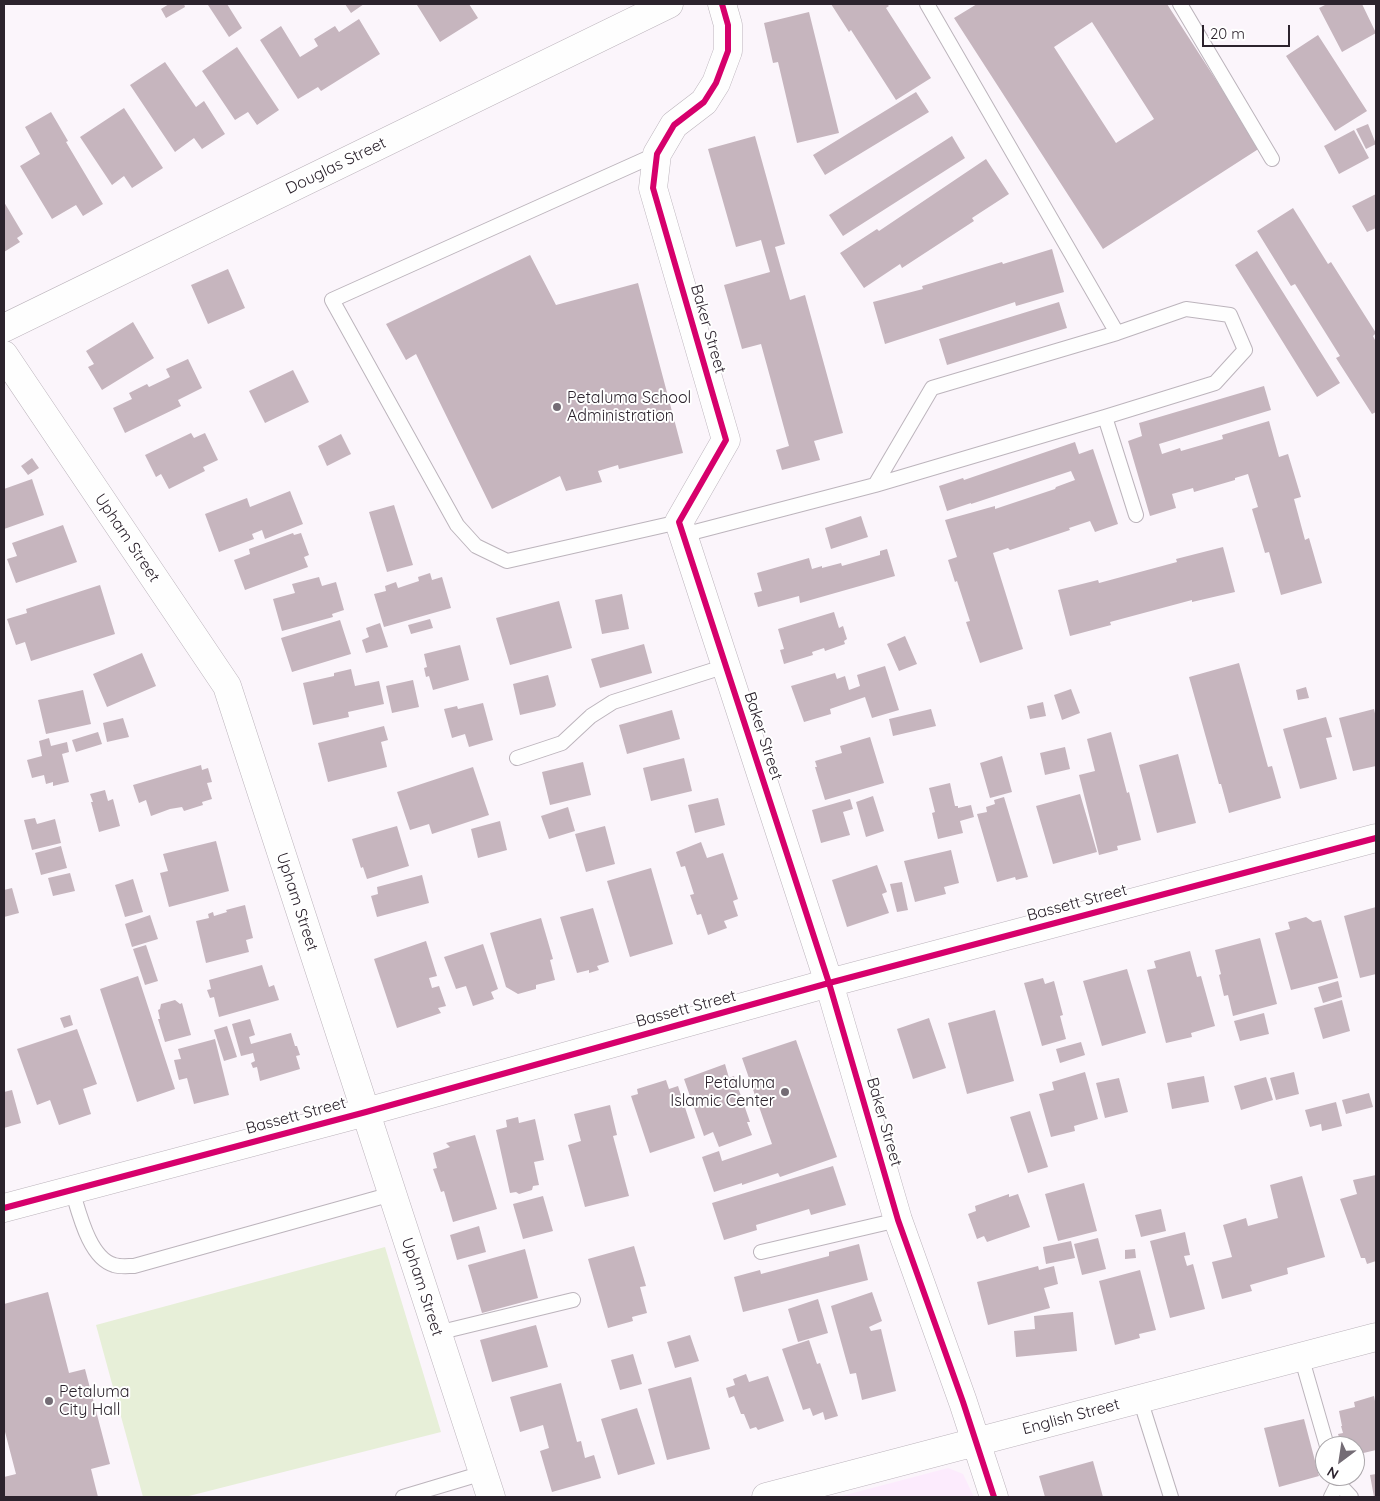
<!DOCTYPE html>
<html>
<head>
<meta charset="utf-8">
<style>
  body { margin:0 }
  #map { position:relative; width:1380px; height:1501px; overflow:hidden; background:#fbf5fb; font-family:Quicksand,sans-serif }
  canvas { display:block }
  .frame { position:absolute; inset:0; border:5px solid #2c232d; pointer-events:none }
  .north { position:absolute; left:1315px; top:1436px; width:50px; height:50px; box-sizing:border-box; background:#fff; border:1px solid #aba7ab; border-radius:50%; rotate:211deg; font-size:14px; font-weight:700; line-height:20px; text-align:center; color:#2c232d }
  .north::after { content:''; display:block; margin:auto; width:18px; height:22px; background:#746c75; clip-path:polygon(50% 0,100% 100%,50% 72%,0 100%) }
  .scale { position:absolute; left:1202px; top:25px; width:88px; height:22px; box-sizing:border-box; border:2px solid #2c232d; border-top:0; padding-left:6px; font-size:15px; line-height:18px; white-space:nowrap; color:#2c232d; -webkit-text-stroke:4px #fff; paint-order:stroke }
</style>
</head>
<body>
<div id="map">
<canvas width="1380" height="1501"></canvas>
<div class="frame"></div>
<div class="north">N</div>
<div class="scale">20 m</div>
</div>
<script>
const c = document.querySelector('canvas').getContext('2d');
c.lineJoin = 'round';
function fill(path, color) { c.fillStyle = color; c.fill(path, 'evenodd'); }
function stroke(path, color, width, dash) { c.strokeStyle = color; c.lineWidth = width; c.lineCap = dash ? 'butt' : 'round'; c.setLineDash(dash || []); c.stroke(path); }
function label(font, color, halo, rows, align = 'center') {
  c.font = font + ' Quicksand,sans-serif'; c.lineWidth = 4; c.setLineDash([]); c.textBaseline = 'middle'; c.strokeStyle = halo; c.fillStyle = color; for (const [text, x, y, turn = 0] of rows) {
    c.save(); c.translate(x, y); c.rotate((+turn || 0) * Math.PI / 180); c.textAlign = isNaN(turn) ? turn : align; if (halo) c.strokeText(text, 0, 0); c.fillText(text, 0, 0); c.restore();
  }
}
const built = new Path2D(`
  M948,1468l15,6 11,23h-136z`);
const green = new Path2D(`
  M385,1247l56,185 -256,65h-42l-47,-172z`);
const building = new Path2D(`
  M169,4h15l1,3 -19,11 -5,-9z
  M209,4h18l15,24 -13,9 -21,-32z
  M345,4h19l-13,9z
  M418,4h51l9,14 -38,24 -23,-37z
  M831,4h56l2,2 -3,2 45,70 -35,22 -45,-70 -2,2z
  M977,4h190l93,144 -157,101 -149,-231zM1092,22l62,97 -38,24 -62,-96z
  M1327,4h35l14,29 -34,19 -23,-44z
  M809,12l30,121 -42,10 -19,-81 -5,1 -9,-40z
  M359,19l21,35 -59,37 -3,-4 -20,12 -38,-59 21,-14 19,31 18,-11 -4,-7 21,-13 4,6z
  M1318,35l49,76 -32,20 -49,-75z
  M237,47l42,63 -22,15 -9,-13 -13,8 -33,-49z
  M165,62l31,45 8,-6 21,33 -23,15 -8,-11 -19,14 -45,-67z
  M916,92l13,20 -104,63 -12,-20z
  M124,108l39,60 -31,20 -8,-12 -12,9 -32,-48z
  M51,112l17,29 -2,1 37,62 -20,12 -7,-11 -24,14 -32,-53 20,-12 -15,-27z
  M1368,124l8,20 -10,5 -10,-20z
  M1354,130l15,28 -30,16 -15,-28z
  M755,136l30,108 -10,3 15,53 15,-5 38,138 -29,8 6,19 -38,10 -6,-20 13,-4 -28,-102 -19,5 -18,-64 46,-13 -9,-32 -25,7 -28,-98z
  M952,136l13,22 -122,78 -14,-21z
  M986,159l23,35 -37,24 2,3 -72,47 -2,-4 -36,24 -24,-35 37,-24 2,2z
  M1376,194v34l-9,4 -15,-26z
  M4,202l19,32 -6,4 3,4 -16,10z
  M1293,208l35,56 3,-2 45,71 -3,3 3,6v70l-4,2 -36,-56 4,-2 -45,-72 -4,2 -34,-55z
  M1052,249l12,43 -48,14 -1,-4 -130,42 -12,-42 50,-13 -1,-3 80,-24 1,2z
  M1257,251l83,132 -23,14 -82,-132z
  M530,255l26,50 82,-22 45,170 -64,16 -1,-4 -20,6 4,11 -36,9 -6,-15 -68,33 -76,-155 -10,6 -20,-36z
  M228,269l17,39 -37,16 -17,-39z
  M1059,302l8,26 -120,37 -8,-26z
  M133,322l21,36 -52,32 -14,-23 6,-3 -8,-13z
  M188,359l14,29 -24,12 3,6 -56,27 -12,-25 19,-9 -3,-6 18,-9 2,3 21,-10 -4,-8z
  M293,370l16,32 -44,21 -16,-32z
  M1264,386l7,24 -112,34 3,10 18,-6 1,3 42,-12 -1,-4 47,-14 10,36 9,-3 13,43 -7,2 11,41 4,-2 13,45 -41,12 -12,-43 -4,1 -13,-44 6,-2 -10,-33 -13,4v2l-41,12 -1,-4 -21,6 4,14 -26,8 -22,-75 14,-5 -3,-13z
  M191,433l3,5 11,-5 13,27 -15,7 2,4 -36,18 -8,-15 -5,3 -11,-22z
  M341,434l10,20 -24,12 -9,-20z
  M1075,442l4,12 14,-5 25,75 -23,8 -5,-11 -21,7 1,2 -60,20 -2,-2 -15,5 30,96 -43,14 -14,-41 4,-1 -13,-40 -2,1 -7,-22 9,-3 -12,-37 50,-14v3l60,-20 1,-2 19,-7 -4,-9 -100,33v-1l-24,8 -8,-25 24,-8 1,2z
  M32,458l7,10 -11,7 -7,-9z
  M32,479l12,36 -40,14v-40z
  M290,491l13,33 -38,15 -3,-9 -10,4 2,5 -35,13 -14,-38 42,-16 3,9z
  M394,505l19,60 -26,7 -18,-60z
  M861,516l7,21 -37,12 -6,-21z
  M63,525l14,37 -61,21 -9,-24 10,-3 -5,-13z
  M293,533l1,2 7,-2 8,22 -5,2 4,10 -63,23 -11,-30 16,-6 -1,-5z
  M1223,547l12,45 -43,10v-2l-82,22 1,3 -41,11 -12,-46 40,-10 1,3 78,-21 -1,-3z
  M887,549l8,27 -95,27 -1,-7 -41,11 -4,-14 8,-2 -5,-18 52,-15 3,11 10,-3v2l19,-5 1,3 38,-11v-4z
  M430,573l2,7 10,-3 9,31 -67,19 -10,-33 12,-3 -1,-5 11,-4 2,6 21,-7 -1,-4z
  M319,577l3,9 14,-4 8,28 -12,4 1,3 -51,14 -9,-32 22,-6 -3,-9z
  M100,585l15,49 -84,27 -6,-19 -9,3 -9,-26 20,-6 -1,-4z
  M622,594l7,35 -27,5 -7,-34z
  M559,601l13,47 -62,17 -14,-47z
  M834,612l5,16 4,-2 4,13 -3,2 1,3 -20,7 -1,-3 -12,4 1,3 -29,9 -4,-14 4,-1 -6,-20z
  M430,619l3,9 -22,6 -3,-9z
  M340,620l11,34 -59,18 -11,-34z
  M380,623l8,24 -22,6 -4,-13 7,-3 -3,-9z
  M905,636l12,28 -18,7 -12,-27z
  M644,644l8,29 -52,15 -9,-29z
  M460,645l9,35 -36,10 -4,-14 -3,1 -2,-9 3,-1 -3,-13z
  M142,653l14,33 -49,21 -14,-33z
  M1239,663l29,104 4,-1 9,32 -52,15 -8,-29h-2l-30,-107z
  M885,666l14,44 -27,8 -7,-21 -35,12 1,5 -27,8 -13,-36 44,-13 2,6 8,-3 4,14 11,-4 -3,-11z
  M351,669l4,17 24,-5 5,23 -36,8 1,5 -36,8 -10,-42 31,-7v-3z
  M548,675l8,30 -2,2 -34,8 -7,-31z
  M413,680l6,27 -27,6 -6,-27z
  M1306,687l3,11 -11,2 -2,-10z
  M1071,689l9,24 -18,7 -8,-25z
  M83,690l8,34 -45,10 -8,-34z
  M1043,702l3,14 -16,3 -3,-13z
  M483,703l10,37 -24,7 -4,-13 -13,4 -8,-29 13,-3 1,3z
  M931,709l5,17 -43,10 -4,-17z
  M1374,709l2,9v48l-23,5 -14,-53z
  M672,710l8,29 -53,15 -8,-29z
  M1326,717l6,20 -6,1 11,41 -37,10 -17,-60z
  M123,718l6,19 -22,5 -4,-19z
  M384,726l4,14 -7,2 6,25 -59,15 -10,-39z
  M98,732l4,12 -26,8 -4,-12z
  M1111,732l16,61 2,-1 12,48 -24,6 1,4 -19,5 -20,-80 16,-4 -8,-32z
  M870,737l14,46 -59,17 -10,-33h2l-2,-6 27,-8 -2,-7z
  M49,738l2,8 16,-4 2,10 -7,2 7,28 -16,4v-4l-7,2 -2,-9 -12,3 -5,-18 15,-4 -3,-15z
  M1065,747l5,22 -25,6 -5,-22z
  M1178,754l18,69 -39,10 -18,-68z
  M1002,756l10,36 -22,6 -10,-35z
  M684,758l8,33 -41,10 -8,-33z
  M583,762l8,33 -41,10 -8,-33z
  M201,765l1,5 6,-2 4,14 -5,1 5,16 -10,3 1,3 -19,6 -2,-4 -12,2 -19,7 -5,-16 -7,3 -6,-18z
  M473,767l16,48 -57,19 -3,-10 -19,6 -13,-38z
  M950,783l5,23h3v2l13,-3 3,12 -14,4 3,12 -25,6 -6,-26 3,-1 -6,-24z
  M105,790l3,11 5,-2 7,27 -21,6 -8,-30h2l-3,-8z
  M1080,794l17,58 -44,12 -17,-58z
  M873,796l11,35 -18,6 -10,-35z
  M1004,797l24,80 -12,3 -1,-3 -18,5 -20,-68 10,-2 -1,-5 9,-3 -1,-4z
  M718,798l7,27 -30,8 -7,-28z
  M850,799l3,10 -10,3 7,23 -29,8 -9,-33z
  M568,807l7,24 -26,8 -8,-23z
  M35,818l2,6 18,-5 6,24 -29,7 -8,-30z
  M500,821l7,29 -29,8 -7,-29z
  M397,826l12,40 -42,13 -4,-12 -2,1 -9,-29z
  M605,826l10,38 -29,8 -11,-38z
  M216,841l13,50 -60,16 -9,-34 8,-2 -5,-17z
  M701,842l6,16 16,-5 15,46 -5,2 5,15 -14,5 3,7 -19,7 -7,-21 -4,1 -7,-20 4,-1 -9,-28 -4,1 -5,-15z
  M61,846l6,22 -26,7 -6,-22z
  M951,850l8,33 -15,4 2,7 -31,8 -11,-41z
  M877,865l10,27 -5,2 7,19 -42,14 -15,-47z
  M651,868l22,76 -43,13 -23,-76z
  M70,873l5,18 -22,5 -5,-18z
  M422,875l7,28 -52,14 -6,-21 7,-2 -1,-7z
  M133,879l10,33 -18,5 -10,-32z
  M902,882l6,28 -11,2 -7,-28z
  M12,888l7,25 -15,4v-27z
  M245,905l8,33 -7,2 3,12 -43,11 -10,-42 13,-3 -1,-4 5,-2 1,4 13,-4 -1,-2z
  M1376,907v67l-16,4 -16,-62z
  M593,908l16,54 -12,4 2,4 -10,3v-3l-12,3 -17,-56z
  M150,915l8,24 -26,8 -7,-23z
  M1306,917l7,5 8,-2 17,58 -47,12 -16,-57 15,-4 -2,-7z
  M541,918l12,41 -3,1 5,20 -19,5v4l-18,5 -12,-7 -16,-54z
  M1260,938l17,66 -44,12 -5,-21 -4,1 -5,-21 2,-1 -6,-24z
  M426,941l11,35 -8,2 3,10 7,-2 7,20 -8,2 3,5 -44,15 -23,-69z
  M483,944l15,45 -7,3 3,7 -21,7 -7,-20 -10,3 -12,-32z
  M146,945l12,36 -13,4 -12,-36z
  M1190,951l7,26 4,-1 14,50 -24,7 1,4 -26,6 -19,-73 9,-2 -2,-7z
  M262,965l7,22 5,-2 5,15 -60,17 -5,-20 -4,1 -3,-8 4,-1 -2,-9z
  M1127,969l19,64 -44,13 -19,-65z
  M138,976l37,113 -38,13 -37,-113z
  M1043,978l2,6 9,-3 9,34 -3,1 6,23 -24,7 -18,-63z
  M1338,981l4,16 -19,6 -5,-16z
  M175,1000l5,4 2,-1 9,32 -26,7 -7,-23h2l-2,-9 2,-1 1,-5z
  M1342,1000l8,31 -27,8 -9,-31z
  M995,1010l19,71 -47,13 -19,-71z
  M1264,1013l5,21 -29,7 -6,-20z
  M70,1015l3,10 -9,3 -4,-10z
  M929,1018l17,50 -33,11 -16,-50z
  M250,1019l5,16 -6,2 2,7 40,-11 4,13h2l3,9 -4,1 4,13 -40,12 -3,-14 -4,1 -2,-5 4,-2 -2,-8 -12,3 -9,-32z
  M227,1026l10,31 -13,4 -10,-31z
  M77,1029l20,55 -14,5 8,25 -32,11 -9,-25 -13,5 -20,-56z
  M215,1039l14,56 -35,9 -7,-26 -8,2 -5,-20 7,-1 -3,-10z
  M796,1040l41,117 -57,20 -2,-4 -36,12v-2l-28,9 -12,-35 17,-6 3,10 50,-17 -30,-86z
  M1081,1042l4,13 -25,8 -4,-14z
  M725,1064l4,14 5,-2 16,46h-3l5,13 -33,12 -6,-15 -9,4 -20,-57z
  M1085,1072l13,47 -24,7 1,5 -24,6 -12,-43 15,-4 -2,-8z
  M1294,1072l5,22 -23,6 -6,-22z
  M1204,1076l5,26 -37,7 -5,-26z
  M1266,1077l7,23 -32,10 -7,-24z
  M1119,1078l9,34 -23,6 -9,-35z
  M666,1080l3,9 9,-3 17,52 -45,15 -19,-57 7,-2 -1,-5z
  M12,1090l9,33 -17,5v-36z
  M1369,1093l4,14 -27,7 -4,-14z
  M1336,1102l6,24 -20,5 -1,-7 -11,3 -5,-17z
  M610,1105l7,30 -4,1 16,60 -44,11 -17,-62 13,-4 -7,-27z
  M1030,1111l18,56 -20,6 -18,-56z
  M518,1117l1,6 16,-4 9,41 -10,2 5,23 -6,1 -1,4 -13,4 -3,-2 -6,1 -14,-63 11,-3 -1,-7z
  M475,1135l22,74 -44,13 -9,-31 -3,1 -8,-23 4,-1 -4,-15 17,-6 -4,-4z
  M833,1166l13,39 -35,10 -2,-6 -53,16 1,5 -33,10 -12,-37z
  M1376,1175v86l-9,3 -2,-6h-4l-21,-59 17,-5 -4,-14z
  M1302,1176l23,81 -38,11 1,6 -38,11 2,6 -30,8 -10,-37 20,-5 -9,-32 23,-7 2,8 30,-8 -8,-33z
  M1084,1183l13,48 -39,10 -13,-47z
  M1009,1194v3l9,-3 12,33 -43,15 -3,-6 -7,3 -9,-25 8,-3 -1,-5z
  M543,1196l10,35 -30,8 -10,-35z
  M1161,1209l5,22 -25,6 -6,-22z
  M479,1226l7,26 -29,8 -7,-25z
  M1185,1232l5,23 -6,1 3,10 6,-2 12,45 -35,9 -20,-77z
  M1098,1238l8,31 -24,6 -8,-31z
  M1071,1241l4,17 -29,6 -3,-17z
  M859,1244l9,36 -125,32 -9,-35 26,-7 1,4 68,-18v-4z
  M634,1246l12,40 -6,1 7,26 -15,4 1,4 -25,7 -20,-69z
  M525,1249l13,49 -56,15 -14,-48z
  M1135,1249l1,9 -11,1v-9z
  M1038,1266l1,4 15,-4 4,18 -14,4 6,20 -62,17 -11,-43z
  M1140,1270l16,60 -17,4 1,4 -25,7 -16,-64z
  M48,1292l21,81 16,-4 25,95 -19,5 7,28h-94v-20l12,-3 -12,-46v-124z
  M872,1292l10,29 -13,6 2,4 10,-2 15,62 -34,9 -6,-27 -6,1 -19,-68z
  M818,1299l10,34 -30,9 -10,-33z
  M1073,1312l4,39 -61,6 -2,-26 21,-2 -1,-13z
  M536,1325l12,42 -56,15 -12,-42z
  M690,1335l9,26 -24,7 -8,-26z
  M809,1340l8,24 3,-1 18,53 -13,4 -2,-8 -10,4 -3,-8 -7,2 -21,-61z
  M633,1354l9,30 -22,6 -9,-30z
  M746,1374l3,8 19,-6 16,45 -26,9 -2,-3 -6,2 -6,-15h-3l-7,-18 -5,2 -3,-10 9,-3 -2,-6z
  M691,1377l19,72 -43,11 -19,-71z
  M561,1383l16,59 4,-1 4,17 9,-3 7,23 -49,14 -12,-41 9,-3 -6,-23 -23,7 -10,-35z
  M1374,1396l2,10v44l-21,5v-9h-13l-4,-12 5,-1 -2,-7h1l-3,-15 16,-4 -1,-5z
  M637,1408l18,56 -37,11 -17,-56z
  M1304,1419l15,57 -40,11 -15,-59z
  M1093,1461l10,36h-58l-6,-21z
  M1376,1474v23h-2l-4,-22z`);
const service = new Path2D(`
  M927,4l190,329
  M1180,4l92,155
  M657,154l-325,146 125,225 19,21 31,15 172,-39
  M1105,417l31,98
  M683,535l192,-50 230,-68 110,-34 30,-33 -15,-35 -44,-6 -69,24 -185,55 -57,97
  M517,758l45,-15 29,-27 22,-14 113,-36
  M72,1190c7,22 17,68 42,75 6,2 14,1 20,1l258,-72
  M761,1252l137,-32
  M437,1333l136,-33
  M1301,1356l26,90
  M1140,1399l31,98
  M1338,1483l13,14
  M403,1497l80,-24
  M1331,1497l7,-14 -2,-7`);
const minor = new Path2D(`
  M722,4l6,21v26l-12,32 -12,19 -30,23 -17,29 -4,34 73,252 -47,82 150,461 69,237 65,182 31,95
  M4,328l665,-324
  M4,355l223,331 264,811
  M4,1208l362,-96 463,-129 547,-145
  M766,1497l610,-160`);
const cycleway = new Path2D(`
  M722,4l6,21v26l-12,32 -12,19 -30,23 -17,29 -4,34 73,252 -47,82 150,461 69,237 65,182 31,95
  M4,1208l362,-96 463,-129 547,-145`);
const markers = [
  [557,407,5,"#746c75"],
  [785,1092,5,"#746c75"],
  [49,1401,5,"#746c75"]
];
const streetNames = [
  ["Douglas Street",336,166,-26],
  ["Baker Street",708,329,74],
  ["Upham Street",127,538,56],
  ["Baker Street",763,736,72],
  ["Upham Street",297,902,72],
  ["Bassett Street",1077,903,-15],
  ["Bassett Street",686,1009,-15],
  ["Bassett Street",296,1116,-15],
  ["Baker Street",884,1122,74],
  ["Upham Street",422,1287,72],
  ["English Street",1071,1417,-15]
];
const poiNames = [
  ["Petaluma School",567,398],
  ["Administration",567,416],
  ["Petaluma",775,1083,"right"],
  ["Islamic Center",775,1101,"right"],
  ["Petaluma",59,1392],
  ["City Hall",59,1410]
];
fill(built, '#fcebfd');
fill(green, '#e7efd8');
fill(building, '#c6b5be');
stroke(service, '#bcb4bc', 16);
stroke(minor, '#bcb4bc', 29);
stroke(service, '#fefefe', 14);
stroke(minor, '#fefefe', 28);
stroke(cycleway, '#d6006c', 6);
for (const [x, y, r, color] of markers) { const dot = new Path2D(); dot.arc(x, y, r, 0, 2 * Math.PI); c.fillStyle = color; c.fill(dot); stroke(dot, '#fff', 2); }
label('16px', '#2c232d', '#fff', streetNames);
label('16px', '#2c232d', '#fff', poiNames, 'left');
</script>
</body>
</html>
